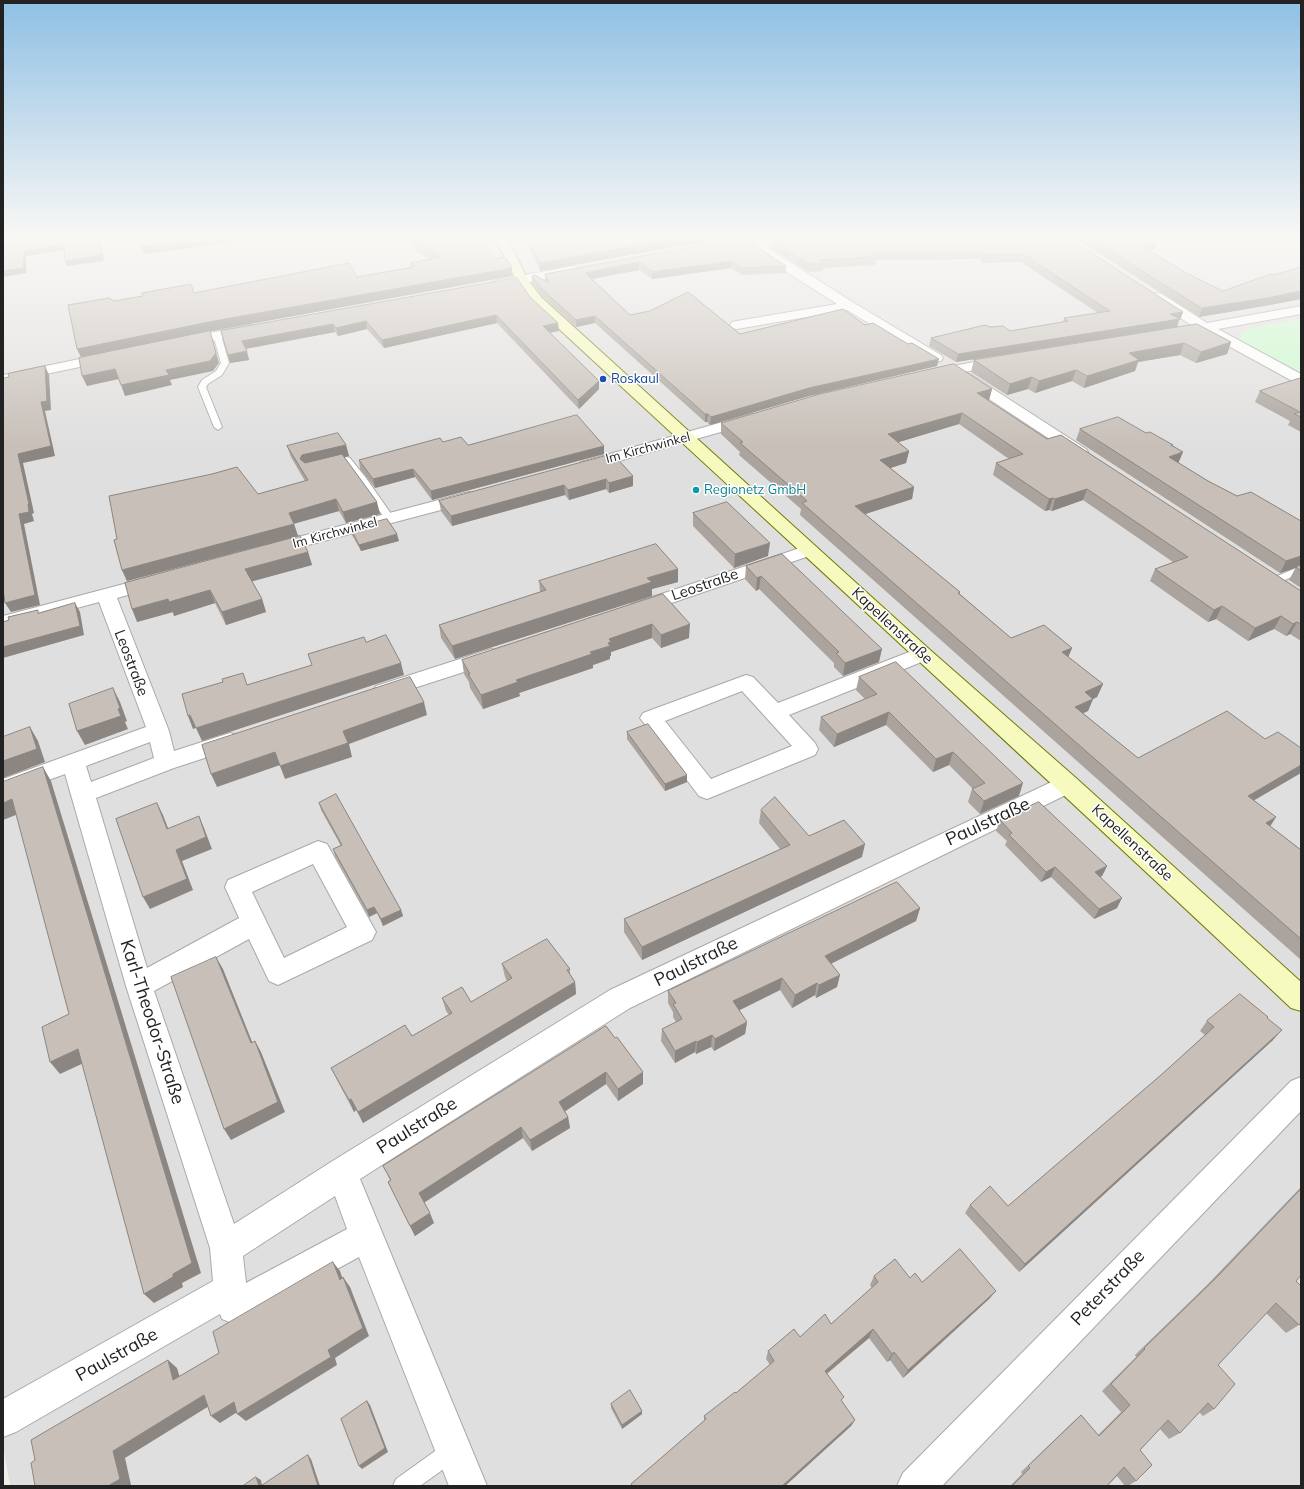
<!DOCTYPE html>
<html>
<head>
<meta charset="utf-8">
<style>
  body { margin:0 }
  #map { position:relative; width:1304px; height:1489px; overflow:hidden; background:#f2efe9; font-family:Mulish,sans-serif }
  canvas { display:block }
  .frame { position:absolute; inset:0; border:4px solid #222; pointer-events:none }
</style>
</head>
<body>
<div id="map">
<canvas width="1304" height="1489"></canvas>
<div class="frame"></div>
</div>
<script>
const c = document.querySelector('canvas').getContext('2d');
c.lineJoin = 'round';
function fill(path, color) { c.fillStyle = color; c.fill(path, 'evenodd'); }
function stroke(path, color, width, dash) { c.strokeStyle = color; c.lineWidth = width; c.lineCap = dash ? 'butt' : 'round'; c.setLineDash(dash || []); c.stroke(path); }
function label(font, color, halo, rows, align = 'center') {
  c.font = font + ' Mulish,sans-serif'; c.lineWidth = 3; c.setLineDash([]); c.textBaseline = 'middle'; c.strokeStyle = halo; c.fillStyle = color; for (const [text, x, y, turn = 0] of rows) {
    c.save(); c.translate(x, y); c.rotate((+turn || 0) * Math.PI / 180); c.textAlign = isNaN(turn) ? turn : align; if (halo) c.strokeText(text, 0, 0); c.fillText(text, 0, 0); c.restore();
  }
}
const residential = new Path2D(`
  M3,238h1298v1248h-1291l-7,-40z`);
const park = new Path2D(`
  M1301,319v54l-63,-32 4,-8 9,-5z`);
const lane = new Path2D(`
  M214,333h6l1,2 8,28 -7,12 -14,9 -2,3 16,40 -4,3 -4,-3 -16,-40 4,-7 14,-9 5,-8 -8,-28z
  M347,457l3,1 16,20 28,40 -2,2h-6l-41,-57 -15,4 -4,-3 1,-2z
  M1301,566v7l-23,10 -4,1 -5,-3 1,-2z
  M452,1441l7,3 3,7 -3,7 -39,28h-27l3,-7 49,-35z`);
const street = new Path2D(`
  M802,239l4,1 2,3 -2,3 -40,1 88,56 87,52 2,3 -2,3 -5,1 -5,-1 -84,-51 -110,19 -5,-1 -2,-3 2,-3 5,-1 100,-17 -77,-49 -6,-7 -30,1 -4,-1 -2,-3 2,-3 4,-1z
  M574,266l4,1 2,3 -2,3 -80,15 -4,-1 -2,-3 2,-3 4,-1z
  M1157,293l5,1 45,29 94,-17v8l-83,15 83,45v10l-5,-1 -93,-51 -29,5 -5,-1 -2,-3 2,-3 24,-4 -41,-26 -1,-3 1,-3z
  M251,325l5,1 2,3 -2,3 -73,14 -5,-1 -2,-3 2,-3 5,-1z
  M108,353l5,1 2,3 -2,3 -110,23v-8z
  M1002,357l5,1 2,3 -2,3 -76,14 -5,-1 -2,-3 2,-3 5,-1z
  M965,373l5,1 116,75 2,3 -2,3 -6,2 -6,-2 -114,-75 -2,-3 2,-3z
  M751,414l5,2 3,3 -3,3 -169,48 -6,-2 -2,-3 2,-3z
  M469,492l6,1 2,4 -2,4 -201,53 -6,-1 -3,-4 3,-4z
  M809,545l6,1 3,4 -3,4 -170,58 -7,2 -7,-2 -3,-4 3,-4z
  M154,576l7,2 2,4 -2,4 -44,12 52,133 5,20 56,-18 8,2 3,6 -3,6 -64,21 -78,30 51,170 92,-50 -14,-31 3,-7 90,-39 9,3 49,88 -4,8 -94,45 -9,-4 -20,-42 -95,52 80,233 97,-62 279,-172 450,-212 8,-2 8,2 3,6 -3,6 -446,218 -270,171 127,307h-38l-90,-229 -113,62 -12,5 -12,-5 -2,-5 -204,118 -13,5v-38l210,-118 -3,-33 -84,-262 -61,-212 -62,23v-18l143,-52 -47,-125 -96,26v-12zM150,742l4,16 -63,24 -5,-16zM313,864l34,63 -63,31 -32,-66zM335,1196l12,33 -101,54 -3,-27z
  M922,647l7,2 3,5 -3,5 -140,56 26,28 3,6 -3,6 -108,44 -8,-3 -59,-78 3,-5 103,-38 7,2 25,26zM742,691l50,55 -81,33 -46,-58z
  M491,649l7,2 3,5 -3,5 -115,37 -7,-2 -3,-5 3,-5z
  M1301,1077v34l-359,375h-45l6,-13 388,-392z`);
const secondary = new Path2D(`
  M495,238h12l21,42 14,18 387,351 147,129 225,204v29l-10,-3c-251,-237 -506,-470 -759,-704l-16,-24z`);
const wall = new Path2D(`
  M525,238h264l-64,2 -45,6 -140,25z
  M1068,238l115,74 -3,8h-1l-2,7 -221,35 -27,-16 2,-8 59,-11 20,4 53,-9 1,-4 34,-5 -77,-51 -39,1 -2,-4 -104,1 -1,5 -52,3 -1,3 -14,1 -37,-24 1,-7z
  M1075,238h77l5,2 -2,8 -7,2 40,24 35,17 78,-24v32l-37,7 -65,11z
  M412,241l82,18 18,17 -295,54 -136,27 -4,-8 37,-48 243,-24 54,-10 -1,-4 20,-4 -17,-10z
  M680,249h80l26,17v7l-44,2 -11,-7 -79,11 -13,-9 -47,9 38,36 110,19 125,-9 72,41 -128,30 -99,29 -3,-3h-2l-110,-99 -19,4 -33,-30 -11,-14v-7l13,5v-7z
  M530,297l29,34 -10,2 50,48v8l-20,20 -82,-86 -113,25 -17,-19 -29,7 -3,-4 -89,17 3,11 -19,3 -9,-32z
  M1197,324l34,18 -4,12 -31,9 -16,-8 -42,7 -3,9 -51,17 -12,-7 -37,12 -7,-4 -21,6 -36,-23 3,-12z
  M1301,378v54l-13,-7 2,-4 -35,-19 5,-11z
  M992,389l-3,11 -1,1 59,38 254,152v50l-11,-7 -4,2 -12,-7 -26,12 -32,-22 -8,3 -58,-41 5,-12 18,-7 -90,-62 -31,11 -3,-1 -4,1 -52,-36 3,-12 13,-4 -50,-35 -61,18 11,9 -3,12 -16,5 24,19 -2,12 -47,15 95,78v2l51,44 61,10 -4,9 35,27 -6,13 -4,2 -5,12 -5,2 55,45 116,42 16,26 31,24v110l-501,-445 1,-6 -62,-54 1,-3 -19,-18v-11z
  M1080,429l66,4 27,12 -1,1 7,17 29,18 29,15 64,25v67l-12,-8 7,-13h2l-18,6 -204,-133z
  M443,442l25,3 136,9 -172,46 -17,-23 -40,11 -15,-19 -1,-9z
  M346,445l3,11 -5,1 36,57 -34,9 -7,-12 -45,13 4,12 -171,45 -5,-11 -5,-31 95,-65 46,20 47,-13 -14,-24 -4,-11z
  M633,476v10l-24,7 -3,-4 -37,11 -4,-5 -113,31 -11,-15 -2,-10z
  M693,513l75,43 -34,12 -41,-42z
  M351,529l48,12 -38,10 -9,-16z
  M308,552l4,13 -60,16 10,18 4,13 -40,13 -11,-22 -41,13 -1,-4 -36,10z
  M782,554l97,108 -36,14 -9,-9v-4l-75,-74 -3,2 -11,-12 1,-13z
  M678,569v13l-26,7v7l-197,63 -14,-21 -2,-13 101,-33 -1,-11z
  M663,594l26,44 -28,10 -9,-10 -41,14v4h-1v3l-17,6v3l-74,25 1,3 -37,13 -13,-21 -1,-6 -5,-8 -2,-14z
  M859,677l160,119 -39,18 -12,-12 4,-13h1l-24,-24 -16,7 -47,-47 -52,22 -15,-17 2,-13 44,-18 -9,-9z
  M627,732l60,50 -22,9 -38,-52z
  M319,803l82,107 2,6 -20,10 -6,-13 -8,4 -34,-61 -2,-7 8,-3 -20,-36z
  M761,810l48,26 53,21 -220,103 -18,-28v-13l156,-70 -21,-26z
  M1000,820l107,46 -5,10 -2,1 17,31 -23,11 -43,-42 -10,5 -36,-37 2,-4 -11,-10z
  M920,908l-4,13 -85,43 6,23 -21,11 -1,-3 -23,13 -12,-18 -41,20 8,12 -2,12 -31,17 -3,-4 -15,7 -1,-2 -20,11 -14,-22 1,-12 14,-7 -3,-5v-5l-5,-9v-12z
  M502,964l68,5v5l5,8 1,12 -213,129 -7,-13 -2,2 -17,-32 -6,-12 81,-32 37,-21 -3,-4 -4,-13 29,4 36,-21 -2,-4z
  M1267,1018l6,22 -254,232 -54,-59 5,-8 38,1 153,-131 44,-40 -5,-4 7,-10z
  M606,1026l37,58 -25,17 -12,-17 -41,27 3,6 2,11 -38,23 -9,-13 -99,65 10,20 -19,13 -27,-54 2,-2 -7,-14z
  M1301,1187v88l-5,6 3,44 -13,8 -20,-20 -48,52 -4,44 -11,7 -4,-4 -19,21 -11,6 -9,-10 -20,21 -4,31 -8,5h-3l-8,-10 -10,10h-97l12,-12 -1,-2 52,-50 8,-7 17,20 23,-23 -19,-21 34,-34 -1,-2 72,-70z
  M874,1276l36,2 12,4 74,9 -7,8 -86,79 -13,-18 -3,2 -18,-24 -42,36 15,27 13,19 -4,6 -66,60h-154v-2l73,-63v-5l32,-23 34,-28 -4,-6 2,-8 32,-14 31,-13 41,-36 -2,-3z
  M611,1404l31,10 -20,15 -11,-21z`);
const shadedWall = new Path2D(`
  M3,238h24l-24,3z
  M99,238h1v2l4,21 -37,5 -2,-5z
  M208,238h19l2,5 -85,11 -3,-7z
  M228,238h24v1l-24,2z
  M678,238h47v2l-45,6 -140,25v-8z
  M1157,240l-2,8 -16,6 2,-8z
  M64,245l2,5 -40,6v17l-23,4v-6l21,-20z
  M732,261l-1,7 -79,11v-7z
  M639,262v8l-53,10 -1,-7z
  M512,268v8l-295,54 -136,27 -4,-8 137,-28z
  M1301,291v8l-37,7 -65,11 3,-9z
  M1183,312l-3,8h-1l-2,7 -221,35 2,-8z
  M496,315l1,8 -113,25 -2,-8z
  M595,316v7l-19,4v-7z
  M366,321l1,8 -29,7 -2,-8z
  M558,323l1,8 -16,3v-8z
  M333,324l2,8 -91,17 -2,-8z
  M210,331l9,32 -6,8 -43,9 2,5 -47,11 -4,-11 45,-15z
  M1231,342l-4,12 -31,9 5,-11z
  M1184,343l-4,12 -42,7 -3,9 -51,17 3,-12 42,-23z
  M247,351l2,9 -19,3 -2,-8z
  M939,359l-2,7 -128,30 -99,29 1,-8 98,-29z
  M45,366l4,9 2,35 -6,1 10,45 -32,7 11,50 -2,1 2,7 -10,3 16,81 -29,7 -6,-9 14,-89 -1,-60 23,-52z
  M115,369l4,10 -32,7 -5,-10z
  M1076,370l-4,11 -37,12 4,-12z
  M1032,377l-4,12 -21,6 3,-11z
  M599,381v8l-20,20 -1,-9z
  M992,389l-3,11 -15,5 3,-12z
  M962,413l-3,11 -73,22 2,-12z
  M705,414h3l-1,8h-2z
  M346,445l3,11 -44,11 -5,-8 2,-4z
  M604,446v8l-172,46 -1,-9z
  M909,451l-3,12 -28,9 2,-12z
  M1183,452l-5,12 -9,-7z
  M413,469l2,8 -40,11 -2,-9z
  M633,476v10l-24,7v-10z
  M606,479v10l-37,11 -1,-10z
  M564,485l1,10 -113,31 -1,-10z
  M914,487l-2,12 -59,19 2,-12z
  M1087,489l-4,11 -31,11 3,-12z
  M1053,498l-4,12 -4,1 4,-12z
  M336,499l3,12 -47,13 -3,-11z
  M377,502l3,12 -34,9 -3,-11z
  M294,524l4,12 -171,45 -5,-11z
  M397,534l2,7 -38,10 -2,-6z
  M770,543l-2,13 -34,12 1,-14z
  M308,552l4,13 -62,17 -5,-13z
  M1301,556v10l-21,7 6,-12z
  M678,569v13l-26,7v7l-197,63 -3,-13 195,-68z
  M761,576l-2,13 -3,2 1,-13z
  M210,590l5,13 -41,13 -1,-4 -36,10 -5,-13 36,-10z
  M262,599l4,13 -40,13 -4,-13z
  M75,603l5,9 4,23 -81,23v-11z
  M1222,606l-6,13 -8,3 6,-12z
  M1281,616l-7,13 -26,12 7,-13z
  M1297,622l-7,12 -4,2 7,-12z
  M652,624v14l-41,14v4h-1v3l-17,6v3l-74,25 1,3 -37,13 -2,-14 35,-15 74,-28 19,-13z
  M690,624l-1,14 -28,10v-13z
  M1072,648l-5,12 -5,-8z
  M882,649l-3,13 -36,14 2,-13z
  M401,663l3,12 -202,66 -6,-13z
  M1103,684l-6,13 -4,2 -5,12 -18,8 5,-12 10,-15z
  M113,688l7,14 7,19 -2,1 3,7 -43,16 -8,-14 41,-22z
  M424,702l3,13 -78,29 3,13 -67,22 -5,-13 63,-35z
  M889,712l-3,13 -52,22 3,-13z
  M190,715l6,13 -3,1 -5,-13z
  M30,727l8,14 7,21 -42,16v-17z
  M275,752l5,13 -63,22 -6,-13z
  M953,752l-4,13 -16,7 3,-13z
  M1301,765v8l-60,35 7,-12z
  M43,767l8,14 150,492 -19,10 1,4 -29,16 -10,-9z
  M687,775v7l-22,9v-7z
  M1023,783l-4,13 -39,18 4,-13z
  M12,799l9,14 -18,7v-17z
  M157,803l6,12 10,26 -6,-12z
  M199,816l5,12 8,21 -30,12 11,29 -43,19 -7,-12z
  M1276,817l-8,13 -2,-7z
  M865,844l-3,13 -220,103v-13z
  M1107,866l-5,10 -12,6 5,-10z
  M1055,867l-4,10 -10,5 5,-10z
  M1122,898l-5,10 -23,11 5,-10z
  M374,907l3,6 -8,4 -2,-7z
  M920,908l-4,13 -94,47 3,-12z
  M401,910l2,6 -20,10 -2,-7z
  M216,957l7,12 34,85 -6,-11z
  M840,975l-3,12 -21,11 3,-13z
  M782,978l-2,12 -48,24 1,-13z
  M575,982l1,12 -213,129 -5,-11z
  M817,983l-2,12 -23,13 3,-13z
  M747,1022l-2,12 -31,17 1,-12z
  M1282,1030l-9,10 -254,232 6,-8z
  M712,1035l-1,12 -15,7 1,-12z
  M255,1041l6,11 24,60 -54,28 -7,-11z
  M696,1041l-1,11 -20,11v-12z
  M78,1049l10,12 -28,13 -10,-12z
  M606,1072v12l-45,30 -2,-12z
  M643,1072v12l-25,17v-12z
  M351,1099l5,11 -2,2 -5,-12z
  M568,1117l2,11 -38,23 -2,-11z
  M521,1127l2,11 -100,65 -4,-10z
  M430,1213l4,10 -19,13 -5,-10z
  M333,1262l7,9 6,18 -6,-9z
  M343,1277l7,10 19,49 -34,22 2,7 -91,56 -9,-7 91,-64z
  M996,1291l-7,8 -86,79 5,-8z
  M873,1329l-4,9 -48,40 4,-7z
  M894,1352l-4,8 -3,2 5,-8z
  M168,1360l9,8 6,20 -10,-8z
  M204,1395l10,8 -89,55 6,27 -1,1h-22l5,-35z
  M367,1401l3,4 18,47 -26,17 -3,-3z
  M234,1402l8,7 -22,14 -9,-7z
  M642,1411v3l-20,15v-4z
  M855,1420l-4,6 -66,60h-3z
  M308,1455l3,4 9,27h-2z
  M256,1477l5,3 1,6h-3z`);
const building = new Path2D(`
  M63,238h36l3,17 -37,6 -1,-16 -40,6 -1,17 -20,3v-24z
  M139,238h69l-67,9z
  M422,238h48l17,10 7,11 10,-2 3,2 5,9 -298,53 -137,28 -9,-44 41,-7 5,3 29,-5 -1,-3 49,-9 3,9 155,-30 8,14 57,-10 -4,-4 30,-6 -28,-16z
  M528,238h150l-138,25z
  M955,238h113l115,74 -13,2 10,5 -222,35 -27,-16 54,-13 5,2 13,-1 7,5 58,-10 -4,-3 46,-7 -87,-57 -39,1 -2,-3h-109l3,5 -55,3 2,4h-14l-37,-23z
  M1089,238h63l5,2 -16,6 47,28 35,17 48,-17 3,1 27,-8v24l-34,7 -65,10z
  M754,242l6,7 26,17 -44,2 -10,-7 -80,11 -13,-10 -54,11 45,42 20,-4 38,-19 52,42 103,-25 22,16 8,-2 35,21 4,-1 27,16 -130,29 -98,29 -3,-3h-3l-110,-98 -19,4 -33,-30 -11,-14 3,-1 14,8 -4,-9 135,-25 45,-6z
  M517,278l13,19 28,26 -15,3 56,55 -21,19 -82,-85 -114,25 -16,-19 -30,7 -3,-4 -91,17 5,10 -19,4 -7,-24z
  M1197,324l34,18 -30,10 -17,-9 -55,10 10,7 -52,16 -11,-6 -37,11 -7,-4 -22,7 -36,-24z
  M210,331l6,22 -6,8 -44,9 3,5 -48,10 -6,-16 -33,7 -3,-18z
  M954,364l38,25 -15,4 70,46 14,-4 240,156v33l-4,-2 -4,2 -12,-8 -26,12 -33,-22 -8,4 -59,-41 33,-12 -101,-68 -32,10 -2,-1 -4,1 -53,-36 27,-9 -61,-41 -74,21 21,17 -29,9 34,27 -59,19 105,86 -2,1 53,45 33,-13 28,23 -10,4 41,32 -18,8 8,7 -18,8 63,51 89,-47 38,28 13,-7 23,16v17l-53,31 28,21 -10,6 35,27v89l-499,-436 5,-2 -67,-58 3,-1 -22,-19 99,-29z
  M45,366l2,35 -6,1 10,44 -33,8 11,50h-1l1,8 -10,2 16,81 -30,8 -2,-14v-211l6,-1 -1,-3z
  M1300,378h1v39l-7,-3 6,-2 -40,-21z
  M577,415l27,31 -173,45 -18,-22 -40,10 -14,-19 81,-22 3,4 18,-5 7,8z
  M1118,417l28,16 4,-1 23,13h-2l12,7 -14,5 39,24 29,15 14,-4 50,29v35l-15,5 -206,-132z
  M338,433l8,12 -44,10 -2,4 5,4 37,-9 35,48 -34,10 -7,-13 -47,14 5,11 -172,46 -8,-30 3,-1 -8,-43 103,-22 25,-7 21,27 50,-14 -21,-34z
  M613,454l20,22 -24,7 -3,-4 -38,11 -4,-5 -113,31 -12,-15z
  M727,502l43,41 -35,11 -42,-41z
  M387,519l10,15 -38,11 -8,-16z
  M300,536l8,16 -63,17 17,30 -40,13 -12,-22 -41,12 -1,-3 -36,10 -7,-26z
  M656,544l22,25 -31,9 5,4 -200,64 -13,-21 107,-35 -7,-9z
  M782,554l100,95 -37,14 -9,-10 3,-1 -78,-76 -4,2 -11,-12z
  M1301,565v6l-5,-4z
  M663,594l27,30 -29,11 -9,-11 -43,15 2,3 -3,1 2,3 -20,6 2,2 -76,26 2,2 -37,13 -13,-21h2l-8,-14z
  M75,603l5,23 -77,21v-25l6,-2 -1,-3 30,-7v3z
  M386,635l15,28 -205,65 -6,-13 -2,1 -6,-22 41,-12 -1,-3 21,-6 4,12 65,-20 -4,-11 56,-17 2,5z
  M896,662l127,121 -39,18 -12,-12 13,-6 -32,-31 -17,7 -47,-47 -52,22 -16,-17 56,-23 -18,-17z
  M410,677l14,25 -81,29 5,12 -68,23 -5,-14 -64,22 -9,-29z
  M113,688l7,20 -2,1 3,7 -44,15 -8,-27z
  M648,724l39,51 -22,9 -38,-52z
  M30,727l7,22 -34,12v-24z
  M43,767l149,496 -19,11v3l-29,17 -66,-245 -28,13 -8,-35 27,-13 -57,-215 -9,4v-21z
  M336,794l65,116 -20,9 -7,-12 -7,3 -34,-61 9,-4 -23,-42z
  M775,797l34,39 35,-16 21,24 -223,103 -18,-28 166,-74 -29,-35z
  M1039,802l68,64 -12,6 27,26 -23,11 -44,-42 -9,5 -37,-37 3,-2 -12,-13z
  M157,803l10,26 32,-13 7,21 -30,13 11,29 -44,18 -27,-78z
  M897,882l23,26 -95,48 15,19 -21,10 -2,-2 -22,12 -13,-17 -49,23 14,21 -32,17 -3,-4 -15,7 -1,-1 -21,10 -13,-22 20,-10 -9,-15 3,-1 -8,-12z
  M547,939l23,30 -3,1 8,12 -217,130 -7,-13 -2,1 -18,-32 74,-43 7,11 40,-23 -10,-15 20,-11 9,15 41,-24 -10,-14z
  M216,957l35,86 4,-2 23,61 -54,27 -53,-152z
  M1240,994l28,23 -1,1 15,12 -257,234 -55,-59 20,-19 18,20 153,-131 53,-48 -7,-6z
  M606,1026l9,12 2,-1 26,35 -25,17 -12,-17 -47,30 9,15 -38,23 -9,-13 -102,66 11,20 -20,13 -22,-44 3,-2 -8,-14z
  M1301,1189v86l-5,6 5,5v36l-2,3 -23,-22 -58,62 17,19 -21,25 -6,-6 -28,30 -12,-13 -28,30 12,15 -16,16 -12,-14 -17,19h-95l18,-18 -2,-2 53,-51 18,21 31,-31 -19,-21 34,-35 -1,-1 74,-72z
  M960,1249l36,42 -88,79 -14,-18 -2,2 -19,-25 -48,42 19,26 -3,3 14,20 -73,66h-150l-1,-2 75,-65 -2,-3 31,-24 1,1 38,-32 -6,-10 26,-22 6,8 25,-23 6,10 47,-42 -4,-6 21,-17 15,19 5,-5 7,9z
  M333,1262l7,18 3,-3 20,51 -35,22 3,7 -94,57 -3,-12 -23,14 -7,-21 -91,56 7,28 -12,7h-73l-4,-23 4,-3 -4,-20 137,-80 5,20 24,-14 22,-13 -6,-21z
  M630,1390l12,21 -20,14 -11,-21z
  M367,1401l18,47 -26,18 -18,-47z
  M308,1455l10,31h-57z
  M256,1477l3,9h-16z`);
const markers = [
  [603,379,4,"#1a4fb4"],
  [696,490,4,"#0f9aa8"]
];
const farTransitnames = [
  ["Roskaul",611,379]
];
const farStreetnames = [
  ["Im Kirchwinkel",648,448,-15],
  ["Im Kirchwinkel",335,533,-15]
];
const farCulturenames = [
  ["Regionetz GmbH",704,490]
];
const streetNames = [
  ["Leostraße",705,585,-19],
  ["Kapellenstraße",892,626,43],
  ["Leostraße",131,663,69],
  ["Kapellenstraße",1132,843,43]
];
const nearStreetnames = [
  ["Paulstraße",988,822,-25],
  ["Paulstraße",696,962,-26],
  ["Karl-Theodor-Straße",152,1022,72],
  ["Paulstraße",417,1126,-32],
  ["Peterstraße",1108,1288,-46],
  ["Paulstraße",117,1355,-29]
];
fill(residential, '#e0dfdf');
fill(park, '#c8facc');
stroke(lane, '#a9a9a9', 2);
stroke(street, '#a9a9a9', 2);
stroke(secondary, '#707d05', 2);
fill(lane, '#fff');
fill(street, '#fff');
fill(secondary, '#f7fabf');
fill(wall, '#aba49e');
fill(shadedWall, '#8b8681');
fill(building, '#c7bfb8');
stroke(building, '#8b8681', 1);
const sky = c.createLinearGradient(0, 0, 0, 447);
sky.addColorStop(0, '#8fc0e4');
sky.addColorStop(0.53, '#f9f8f5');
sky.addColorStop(1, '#f9f8f500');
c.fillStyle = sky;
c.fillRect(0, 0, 1304, 447);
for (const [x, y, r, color] of markers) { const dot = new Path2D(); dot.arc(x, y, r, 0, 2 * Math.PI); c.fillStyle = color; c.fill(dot); stroke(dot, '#fff', 1.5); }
label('13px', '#164399', '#fff', farTransitnames, 'left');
label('13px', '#222', '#fff', farStreetnames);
label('13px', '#0d838f', '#fff', farCulturenames, 'left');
label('15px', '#222', '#fff', streetNames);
label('18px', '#222', '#fff', nearStreetnames);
</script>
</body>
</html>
